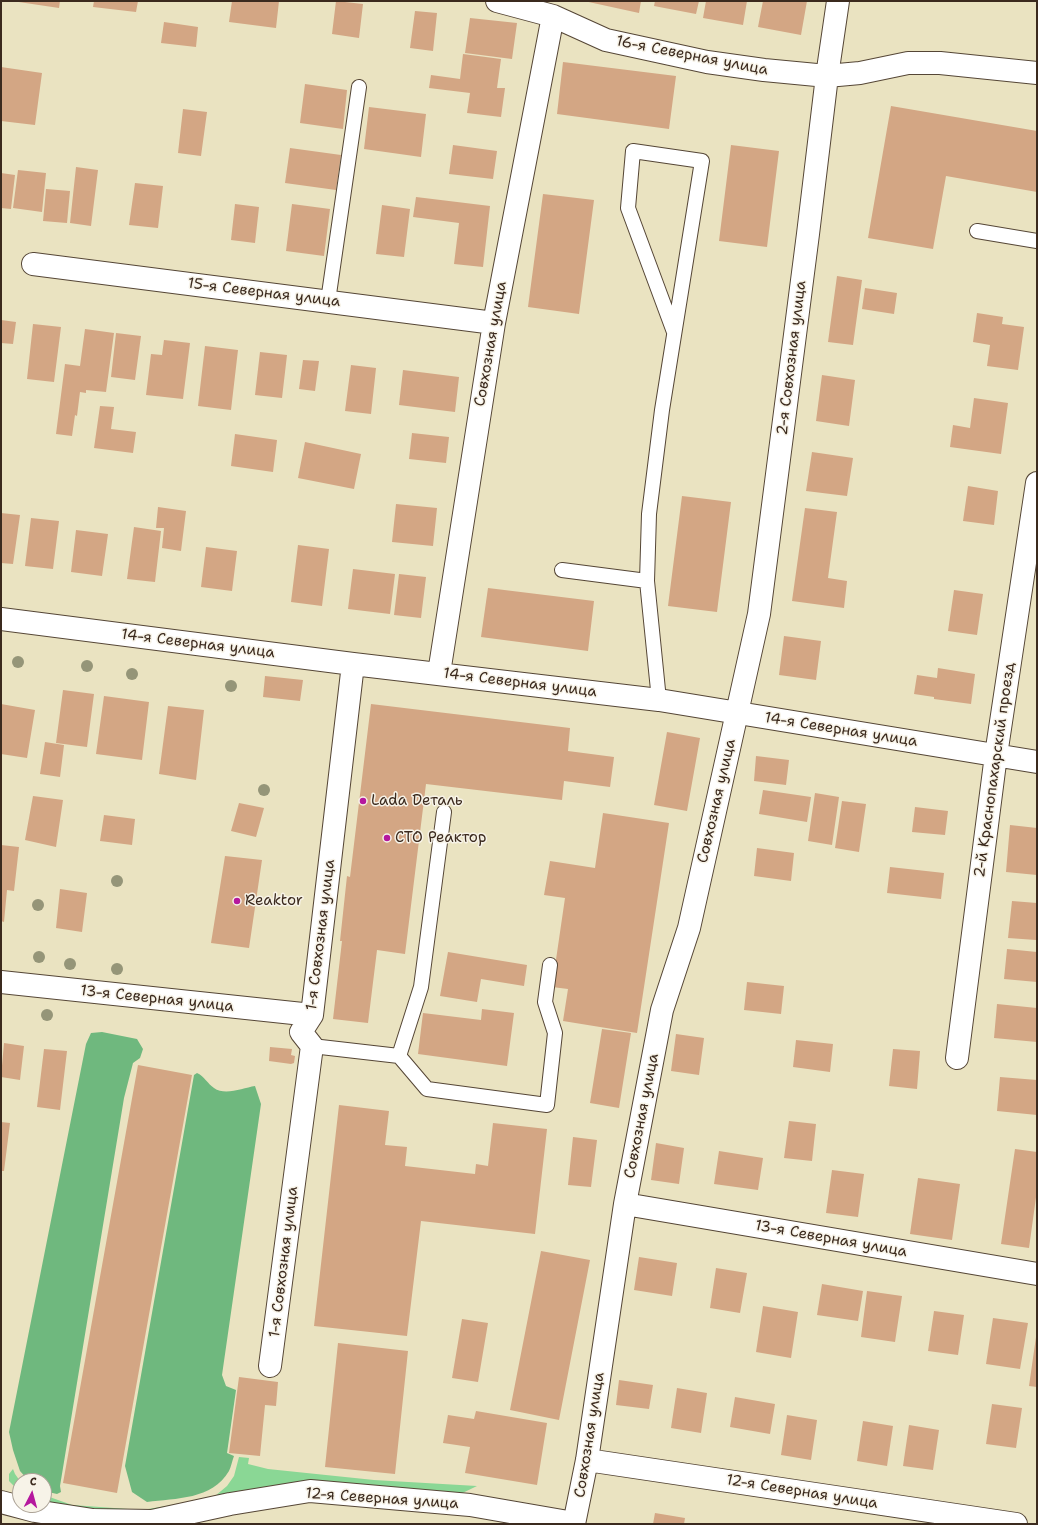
<!DOCTYPE html>
<html>
<head>
<meta charset="utf-8">
<style>
  body { margin:0 }
  #map { position:relative; width:1038px; height:1525px; overflow:hidden; background:#eae3c1; font-family:"Shantell Sans",sans-serif }
  canvas { display:block }
  .frame { position:absolute; inset:0; border:2px solid #3b2a1e; pointer-events:none }
  .north { position:absolute; left:12px; top:1473px; width:40px; height:40px; box-sizing:border-box; background:#f7f3e8; border:1px solid #aca397; border-radius:50%; rotate:6deg; font-size:11px; font-weight:700; line-height:16px; text-align:center; color:#3b2a1e }
  .north::after { content:''; display:block; margin:auto; width:14px; height:18px; background:#b5179e; clip-path:polygon(50% 0,100% 100%,50% 72%,0 100%) }
</style>
</head>
<body>
<div id="map">
<canvas width="1038" height="1525"></canvas>
<div class="frame"></div>
<div class="north">С</div>
</div>
<script>
const c = document.querySelector('canvas').getContext('2d');
c.lineJoin = 'round';
function fill(path, color) { c.fillStyle = color; c.fill(path, 'evenodd'); }
function stroke(path, color, width, dash) { c.strokeStyle = color; c.lineWidth = width; c.lineCap = dash ? 'butt' : 'round'; c.setLineDash(dash || []); c.stroke(path); }
function label(font, color, halo, rows, align = 'center') {
  c.font = font + ' "Shantell Sans",sans-serif'; c.lineWidth = 3; c.setLineDash([]); c.textBaseline = 'middle'; c.strokeStyle = halo; c.fillStyle = color; for (const [text, x, y, turn = 0] of rows) {
    c.save(); c.translate(x, y); c.rotate((+turn || 0) * Math.PI / 180); c.textAlign = isNaN(turn) ? turn : align; if (halo) c.strokeText(text, 0, 0); c.fillText(text, 0, 0); c.restore();
  }
}
const green = new Path2D(`
  M239,1457l10,1 -1,6 20,5 106,11 103,6 -27,13 -131,-11 -179,30 -96,-13v-10l28,10 70,5 54,-9 19,-5 12,-10 7,-10z
  M13,1469l2,5 5,7v11l-11,-11v-7z`);
const forest = new Path2D(`
  M102,1032l35,7 6,10 -3,9 -7,5 -9,35 -64,388 1,6 -4,2 -13,-3v-10h-15l-9,-10 -7,-21 -4,-18 77,-388 5,-11z
  M197,1073c7,3 11,11 17,15 11,8 29,0 41,-2l6,18 -39,271 4,11 10,4 -9,63 7,3c-2,5 -3,11 -5,15 -17,29 -53,27 -82,31l-15,-10 -7,-26 69,-391z`);
const building = new Path2D(`
  M12,1h48l-1,7z
  M94,1h44l-2,11 -43,-5z
  M232,1h47l-3,27 -47,-6z
  M336,1l27,3 -4,34 -27,-4z
  M584,1h57l-2,12z
  M655,1h44l-3,13 -42,-8z
  M706,1h41l-4,24 -40,-7z
  M763,1h44l-6,34 -43,-8z
  M415,11l22,2 -4,38 -23,-3z
  M470,18l47,5 -5,36 -47,-6z
  M164,22l34,5 -2,20 -35,-4z
  M463,54l38,5 -4,29h8l-4,29 -34,-4 3,-20 -41,-5 2,-13 29,4z
  M563,62l113,14 -7,53 -112,-15z
  M1,67l41,6 -7,52 -34,-4z
  M305,84l42,6 -4,39 -43,-6z
  M891,106l146,25v61l-91,-16 -13,73 -65,-11z
  M369,107l57,7 -5,43 -57,-8z
  M183,109l24,3 -6,44 -23,-3z
  M453,145l44,6 -4,28 -44,-5z
  M731,145l48,6 -12,96 -48,-6z
  M290,148l51,7 -5,35 -51,-7z
  M76,167l22,3 -7,56 -21,-3z
  M18,170l28,3 -4,39 -29,-4z
  M1,173l14,2 -4,34 -10,-1z
  M135,183l28,3 -5,42 -29,-3z
  M46,189l24,2 -3,32 -24,-2z
  M543,194l51,6 -15,114 -51,-7z
  M416,197l74,9 -7,61 -29,-3 5,-41 -46,-6z
  M235,204l24,3 -4,36 -24,-3z
  M292,204l38,5 -6,47 -38,-5z
  M382,205l28,4 -6,48 -28,-3z
  M837,276l25,4 -9,65 -25,-3z
  M865,288l32,5 -3,21 -32,-5z
  M977,313l26,4 -1,7 22,3 -6,43 -31,-4 3,-21 -17,-3z
  M1,320l15,2 -3,22 -12,-1z
  M33,324l28,3 -7,55 -27,-3z
  M85,329l29,4 -8,59 -20,-2v3l-6,-1 -3,24 -2,-1 -3,21 -16,-2 9,-70 15,2z
  M116,333l25,3 -6,44 -24,-3z
  M164,340l26,3 -7,56 -37,-4 5,-41 11,1z
  M205,346l33,4 -7,60 -33,-4z
  M260,352l27,3 -5,43 -27,-3z
  M303,360l16,1 -4,30 -16,-2z
  M351,365l25,3 -5,46 -26,-3z
  M403,370l56,7 -4,35 -56,-7z
  M822,375l33,5 -6,46 -33,-5z
  M974,398l34,5 -7,51 -51,-7 3,-22 17,3z
  M100,406l14,1 -3,22 25,3 -3,21 -39,-5z
  M412,433l37,4 -3,26 -37,-4z
  M235,434l42,6 -4,32 -42,-6z
  M305,442l56,12 -7,35 -56,-11z
  M812,452l41,6 -6,38 -41,-5z
  M968,486l30,5 -4,34 -31,-4z
  M682,496l49,6 -14,110 -49,-6z
  M396,504l41,4 -4,38 -41,-4z
  M158,507l28,4 -5,40 -19,-3 2,-20h-8z
  M805,508l32,4 -9,66 19,3 -3,27 -52,-7z
  M1,513l19,2 -7,49 -12,-1z
  M31,518l28,3 -6,48 -28,-3z
  M134,527l27,4 -6,51 -28,-3z
  M76,530l32,4 -6,42 -31,-4z
  M298,545l31,4 -7,57 -31,-4z
  M206,547l31,4 -5,40 -31,-4z
  M353,569l42,5 -5,40 -42,-5z
  M399,574l27,3 -5,41 -27,-3z
  M488,588l106,13 -6,50 -107,-14z
  M954,590l29,4 -6,41 -29,-4z
  M784,636l37,5 -5,39 -37,-5z
  M938,668l37,6 -4,30 -37,-5v-2l-20,-3 3,-19 20,3z
  M265,676l38,4 -3,21 -37,-4z
  M63,690l31,4 -7,53 -31,-4z
  M104,696l45,6 -7,58 -46,-6z
  M1,704l34,6 -8,48 -26,-4z
  M371,704l199,24 -2,23 46,6 -4,30 -46,-6 -2,19 -136,-16 -21,170 -28,-4 -9,73 -35,-4 9,-78h-2l7,-65 3,1z
  M168,706l36,4 -8,70 -37,-6z
  M667,732l33,6 -13,73 -33,-6z
  M45,742l19,3 -4,32 -20,-3z
  M756,756l33,4 -3,25 -32,-4z
  M763,790l48,7 -4,25 -48,-8z
  M815,793l24,4 -7,48 -24,-4z
  M33,796l30,4 -7,47 -31,-7z
  M842,801l24,3 -7,48 -24,-4z
  M239,803l25,5 -8,29 -25,-6z
  M915,807l33,4 -3,24 -33,-3z
  M603,813l66,10 -32,210 -74,-12 5,-32 -16,-2 13,-89 -21,-3 6,-34 45,7z
  M104,815l31,4 -3,26 -32,-4z
  M1010,825l27,3v47l-31,-3z
  M1,845l18,2 -5,44 -7,-1 -3,32 -3,-1z
  M757,848l37,5 -3,28 -37,-5z
  M225,856l37,4 -13,88 -38,-5z
  M890,867l54,6 -3,26 -54,-6z
  M60,889l27,4 -5,39 -26,-4z
  M1012,901l25,2 -1,37 -28,-2z
  M1007,949l30,3v30l-33,-3z
  M448,952l79,13 -3,21 -43,-7 -4,23 -37,-6z
  M747,982l37,4 -3,28 -37,-4z
  M997,1004l40,4v34l-43,-4z
  M482,1009l32,4 -7,53 -89,-12 5,-41 58,7z
  M602,1029l29,4 -12,75 -29,-5z
  M676,1034l28,4 -5,37 -28,-4z
  M796,1040l37,4 -3,28 -37,-5z
  M4,1043l20,3 -4,34 -19,-3z
  M270,1047l22,2 -1,6 4,1 -1,7 -3,1 -22,-3z
  M44,1049l23,2 -7,59 -23,-3z
  M893,1049l27,2 -3,38 -28,-3z
  M138,1065l54,10 -75,418 -54,-10z
  M1000,1077l37,3v35l-40,-4z
  M339,1105l50,6 -4,34 22,2 -2,19 70,8 1,-10 12,2 5,-43 54,6 -12,105 -114,-13 -14,115 -93,-10z
  M789,1121l27,3 -4,37 -28,-3z
  M1,1122l9,1 -6,48h-3z
  M573,1137l24,3 -6,47 -23,-2z
  M656,1143l28,5 -5,36 -28,-4z
  M1015,1149l22,3v38l-8,58 -28,-4z
  M719,1151l44,7 -5,32 -44,-6z
  M832,1170l32,4 -6,43 -32,-4z
  M918,1178l42,6 -8,56 -42,-6z
  M541,1251l49,9 -31,160 -49,-10z
  M639,1257l38,6 -5,33 -38,-6z
  M716,1268l31,5 -7,40 -30,-5z
  M822,1284l41,7 -5,30 -41,-6z
  M867,1291l35,5 -7,46 -34,-5z
  M763,1306l35,6 -7,46 -35,-6z
  M934,1311l30,4 -6,40 -30,-4z
  M993,1318l35,5 -8,46 -34,-5z
  M462,1319l26,4 -10,59 -26,-4z
  M1036,1337h1v50l-8,-1z
  M338,1343l70,8 -13,123 -70,-7z
  M239,1377l39,5 -2,24 -11,-1 -5,51 -31,-3z
  M619,1380l34,5 -4,24 -33,-4z
  M677,1388l30,5 -6,40 -30,-5z
  M735,1397l40,7 -5,30 -40,-7z
  M992,1404l30,4 -6,40 -30,-4z
  M476,1411l71,12 -10,62 -72,-12 5,-26 -27,-4 5,-28 26,4z
  M787,1415l30,5 -6,40 -30,-5z
  M863,1421l30,5 -6,40 -30,-5z
  M909,1425l30,5 -6,40 -30,-4z
  M655,1513l30,5 -1,6h-31z`);
const lane = new Path2D(`
  M977,231l60,10
  M328,301l31,-214
  M562,570l85,11
  M659,700l-12,-119 2,-67 13,-104 40,-249 -69,-10 -5,57 46,124
  M312,1046l87,10 22,-69 23,-175
  M399,1056l28,33 120,16 8,-72 -10,-31 5,-37`);
const street = new Path2D(`
  M497,1l56,15 53,24 101,22 57,8 63,6 33,-3 48,-10h32l97,10
  M33,264l461,59
  M1,619l352,45 306,36 378,62
  M439,673l55,-350 59,-307
  M1,982l311,33
  M957,1058l39,-303 41,-272
  M625,1204l412,70
  M270,1366l42,-320 -11,-14 11,-17 41,-351
  M587,1460l429,64
  M1,1502l34,9 58,9 59,1 78,-17 80,-13 160,14 104,18
  M574,1524l13,-64 38,-256 37,-194 27,-82 70,-314 49,-380 19,-158 11,-75`);
const trees = [
  [18,662],
  [87,666],
  [132,674],
  [231,686],
  [264,790],
  [117,881],
  [38,905],
  [39,957],
  [70,964],
  [117,969],
  [47,1015]
];
const markers = [
  [363,801,4,"#b5179e"],
  [387,838,4,"#b5179e"],
  [237,901,4,"#b5179e"]
];
const streetNames = [
  ["16-я Северная улица",692,56,11],
  ["15-я Северная улица",264,293,7],
  ["Совхозная улица",491,344,-80],
  ["2-я Совхозная улица",792,358,-83],
  ["14-я Северная улица",198,644,7],
  ["14-я Северная улица",520,683,7],
  ["14-я Северная улица",841,730,9],
  ["2-й Краснопахарский проезд",995,770,-82],
  ["Совхозная улица",717,801,-77],
  ["1-я Совхозная улица",321,935,-83],
  ["13-я Северная улица",157,999,6],
  ["Совхозная улица",642,1116,-79],
  ["13-я Северная улица",831,1239,10],
  ["1-я Совхозная улица",284,1262,-83],
  ["Совхозная улица",590,1435,-81],
  ["12-я Северная улица",802,1492,9],
  ["12-я Северная улица",382,1499,4]
];
const poiNames = [
  ["Lada Dеталь",371,801],
  ["СТО Реактор",395,838],
  ["Reaktor",245,901]
];
fill(green, '#8ad795');
fill(forest, '#6fb87e');
fill(building, '#d3a684');
stroke(lane, '#554636', 16);
stroke(street, '#554636', 24);
stroke(lane, '#fff', 14);
stroke(street, '#fff', 22);
c.fillStyle = '#959578';
for (const [x, y] of trees) { c.beginPath(); c.arc(x, y, 6, 0, 2 * Math.PI); c.fill(); }
for (const [x, y, r, color] of markers) { const dot = new Path2D(); dot.arc(x, y, r, 0, 2 * Math.PI); c.fillStyle = color; c.fill(dot); stroke(dot, '#f7f3e8', 1.5); }
label('15px', '#3b2a1e', '#f7f3e8', streetNames);
label('15px', '#3b2a1e', '#f7f3e8', poiNames, 'left');
</script>
</body>
</html>
